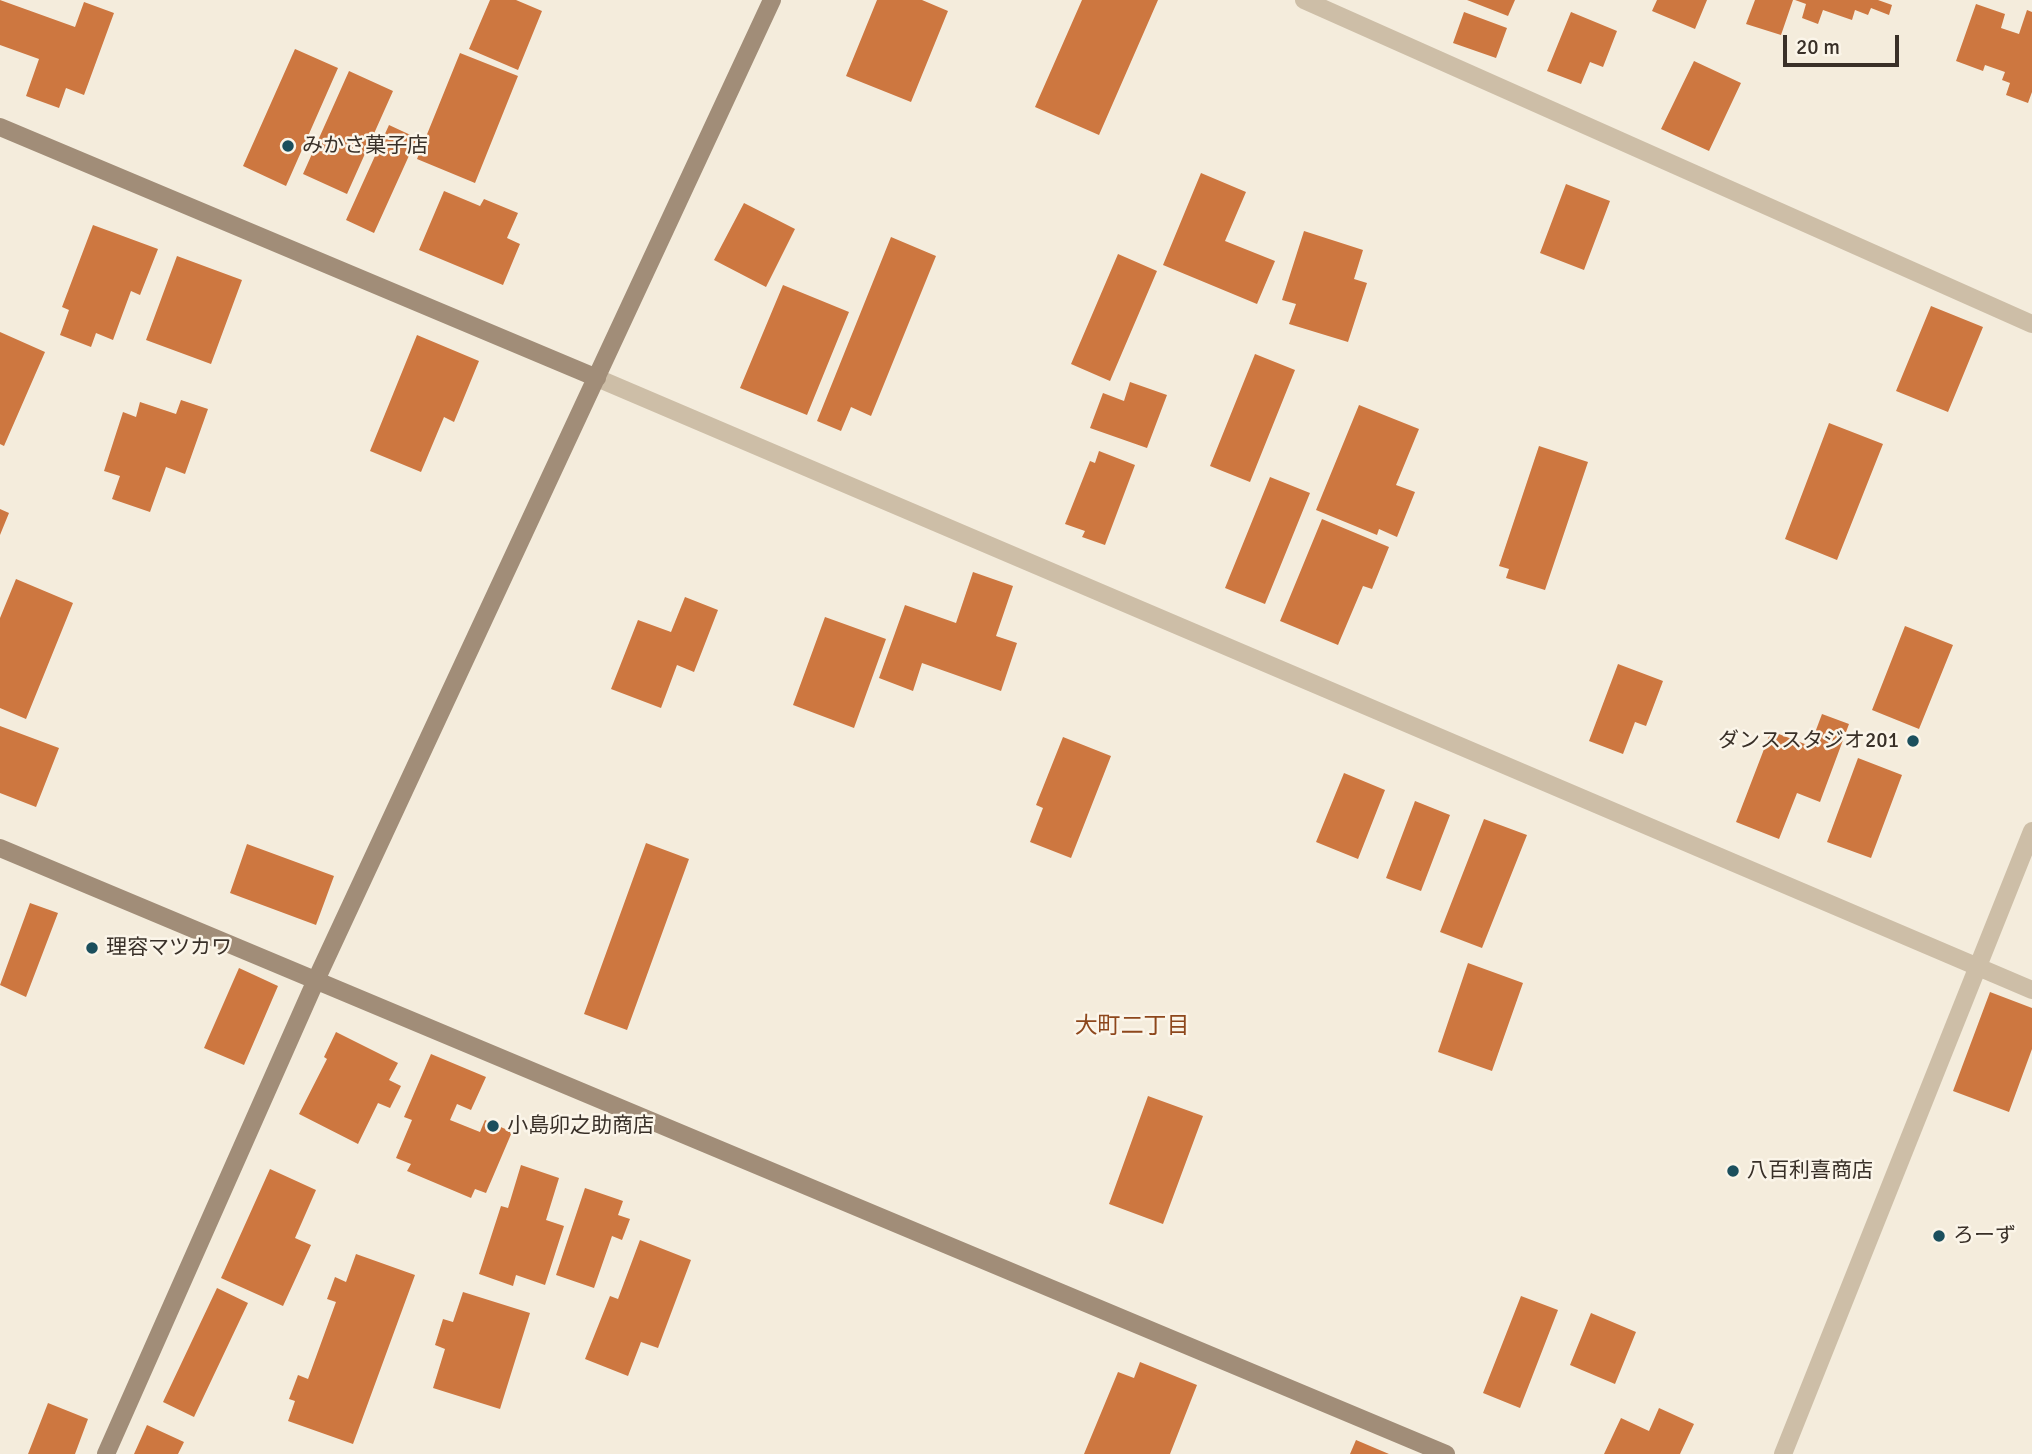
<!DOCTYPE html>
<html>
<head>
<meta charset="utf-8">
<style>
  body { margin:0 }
  #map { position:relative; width:2032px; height:1454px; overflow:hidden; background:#f4ecdc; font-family:Signika,sans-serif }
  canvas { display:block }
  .scale { position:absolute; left:1783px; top:35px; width:116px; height:32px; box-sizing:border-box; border:4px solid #393028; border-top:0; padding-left:9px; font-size:21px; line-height:24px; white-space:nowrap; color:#393028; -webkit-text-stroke:5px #fbf5e9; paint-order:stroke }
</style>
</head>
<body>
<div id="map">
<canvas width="2032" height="1454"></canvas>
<div class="scale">20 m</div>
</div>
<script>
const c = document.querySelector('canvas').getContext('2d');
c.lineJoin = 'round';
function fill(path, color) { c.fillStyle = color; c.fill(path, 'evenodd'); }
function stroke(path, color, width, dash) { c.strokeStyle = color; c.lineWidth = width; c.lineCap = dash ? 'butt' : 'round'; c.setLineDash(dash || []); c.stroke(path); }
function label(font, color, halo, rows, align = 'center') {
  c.font = font + ' Signika,"Noto Sans JP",sans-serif'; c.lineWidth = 5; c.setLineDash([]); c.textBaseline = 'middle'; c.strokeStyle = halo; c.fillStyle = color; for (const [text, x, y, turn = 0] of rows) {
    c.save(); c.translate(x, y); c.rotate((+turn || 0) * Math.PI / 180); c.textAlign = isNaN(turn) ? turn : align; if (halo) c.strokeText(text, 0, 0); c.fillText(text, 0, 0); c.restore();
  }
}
const building = new Path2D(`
  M0,0l75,27 9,-25 30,11 -30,82 -18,-7 -7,20 -33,-12 13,-37 -39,-14z
  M490,0h26l26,11 -24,59 -49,-21z
  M877,0h45l26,11 -37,91 -65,-26z
  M1082,0h76l-59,135 -64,-28z
  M1467,0h48l-7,16z
  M1657,0h50l-12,29 -43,-18z
  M1755,0h38l-12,35 -35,-11z
  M1795,0h83l14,5 -3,10 -18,-7 -3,7 -13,-5 -3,10 -29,-10 -5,14 -16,-6 4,-14z
  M1976,4l29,10 -4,14 18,6 8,-24 5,2v80l-4,11 -22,-8 4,-12 -8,-3 3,-8 -20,-7 -2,6 -27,-10z
  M1464,12l43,16 -11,30 -43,-15z
  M1571,12l46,19 -14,36 -13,-5 -9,22 -34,-13z
  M295,49l43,19 -52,118 -43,-20z
  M460,53l58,23 -43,107 -58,-24z
  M1694,61l47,22 -32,68 -48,-22z
  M349,71l44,20 -46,103 -44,-20z
  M389,125l28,13 -43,95 -28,-13z
  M1201,173l45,19 -21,49 50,20 -18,43 -94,-39z
  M1566,184l44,17 -26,69 -44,-17z
  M444,191l36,15 4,-7 34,14 -11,25 13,6 -17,41 -84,-35z
  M744,203l51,26 -29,58 -52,-27z
  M93,225l65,24 -18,46 -9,-4 -18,49 -17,-7 -5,14 -31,-12 9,-25 -7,-3z
  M1304,231l59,19 -9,29 13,4 -19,59 -59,-18 7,-20 -14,-4z
  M891,237l45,19 -65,160 -20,-9 -10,24 -24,-10z
  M1118,254l39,17 -47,110 -39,-17z
  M177,256l65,24 -31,84 -65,-24z
  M783,285l66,27 -42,103 -67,-27z
  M1931,306l52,21 -35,85 -52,-21z
  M0,332l45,20 -41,94 -4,-2z
  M417,335l62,26 -25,61 -10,-5 -23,55 -51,-21z
  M1255,354l40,16 -45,112 -40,-16z
  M1130,382l37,13 -20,53 -57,-20 13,-35 21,8z
  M181,400l27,9 -23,65 -19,-7 -16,45 -38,-13 8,-23 -16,-5 19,-59 13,5 4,-15 36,12z
  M1359,405l60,24 -23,56 19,7 -18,45 -18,-8 -2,6 -61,-25z
  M1829,423l54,21 -46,116 -52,-21z
  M1539,446l49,16 -43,128 -39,-12 3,-9 -10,-3z
  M1099,451l36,14 -30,80 -23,-8 3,-6 -20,-7 25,-63 5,2z
  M1270,477l40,16 -45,111 -40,-16z
  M0,509l9,4 -9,22z
  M1322,519l67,28 -17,42 -9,-3 -25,59 -58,-24z
  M973,572l40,14 -17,50 21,7 -16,48 -79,-28 -9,28 -34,-13 26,-73 51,18z
  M16,579l57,24 -47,116 -26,-11v-90z
  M685,597l33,13 -24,62 -17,-7 -16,43 -50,-19 27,-69 33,12z
  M825,617l61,22 -32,89 -61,-23z
  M1905,626l48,19 -34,84 -47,-19z
  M1618,664l45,17 -17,45 -11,-4 -12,32 -34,-13z
  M1822,714l27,10 -29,78 -23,-9 -18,46 -43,-17 35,-91 39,15z
  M0,726l59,22 -23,59 -36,-14z
  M1063,737l48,19 -40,102 -41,-16 13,-34 -7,-3z
  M1858,758l44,17 -31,83 -44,-16z
  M1344,773l41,17 -27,69 -42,-17z
  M1415,801l35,14 -29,76 -35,-13z
  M1484,819l43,16 -45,113 -42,-16z
  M646,843l43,16 -62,171 -43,-16z
  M247,844l87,32 -18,49 -86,-32z
  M30,903l28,10 -32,84 -26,-12z
  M1468,963l55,20 -31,88 -54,-19z
  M239,968l39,18 -34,79 -40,-17z
  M1990,992l42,16v41l-23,63 -56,-21z
  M336,1032l62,31 -9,17 12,6 -11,22 -12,-5 -20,41 -59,-30 28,-55 -3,-2z
  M431,1054l55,23 -15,33 -14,-6 -7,16 30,12 5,-12 27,12 -26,61 -11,-4 -4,9 -64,-27 4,-7 -15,-6 16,-38 -8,-3z
  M1148,1096l55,20 -40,108 -54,-20z
  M521,1165l38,13 -13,42 18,6 -19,59 -29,-10 -3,11 -34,-12 22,-68 7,2z
  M270,1169l46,21 -21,48 16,7 -28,61 -62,-28z
  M585,1188l38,13 -5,14 12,4 -8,21 -10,-4 -18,52 -38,-13z
  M640,1240l51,20 -33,88 -17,-6 -13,34 -43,-17 25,-63 8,3z
  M356,1254l59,21 -62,169 -65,-23 7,-20 -6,-2 9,-24 10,4 28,-77 -9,-3 8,-22 11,5z
  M217,1288l31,15 -54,114 -31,-15z
  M463,1292l67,21 -30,96 -67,-21 12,-39 -10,-4 8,-26 10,3z
  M1521,1296l37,14 -38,98 -37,-15z
  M1591,1313l45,19 -21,52 -45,-19z
  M1140,1362l57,23 -27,69h-86l34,-82 16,6z
  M48,1403l40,16 -13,35h-47z
  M1659,1408l35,16 -14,30h-76l17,-36 28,13z
  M147,1425l37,17 -6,12h-44z
  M1356,1440l33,14h-39z`);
const street = new Path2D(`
  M1304,0l728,324
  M597,378l1435,612
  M1783,1454l249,-623`);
const secondary = new Path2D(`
  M0,127l597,251
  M0,848l1446,606
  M106,1454l210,-474 456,-980`);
const markers = [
  [288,146,7,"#1b4f5d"],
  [1913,741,7,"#1b4f5d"],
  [92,948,7,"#1b4f5d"],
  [493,1126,7,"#1b4f5d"],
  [1733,1171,7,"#1b4f5d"],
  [1939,1236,7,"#1b4f5d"]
];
const poiNames = [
  ["みかさ菓子店",302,146],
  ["ダンススタジオ201",1899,741,"right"],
  ["理容マツカワ",106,948],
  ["小島卯之助商店",507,1126],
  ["八百利喜商店",1747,1171],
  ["ろーず",1953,1236]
];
const neighbourhoodNames = [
  ["大町二丁目",1132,1027]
];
fill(building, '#cd7740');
stroke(street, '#cdbea7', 18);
stroke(secondary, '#a18d78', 18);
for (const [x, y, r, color] of markers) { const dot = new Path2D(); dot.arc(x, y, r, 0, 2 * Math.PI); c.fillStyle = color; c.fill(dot); stroke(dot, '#fbf5e9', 2.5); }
label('21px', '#393028', '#fbf5e9', poiNames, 'left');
label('23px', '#8d471c', '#fbf5e9', neighbourhoodNames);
</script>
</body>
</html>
